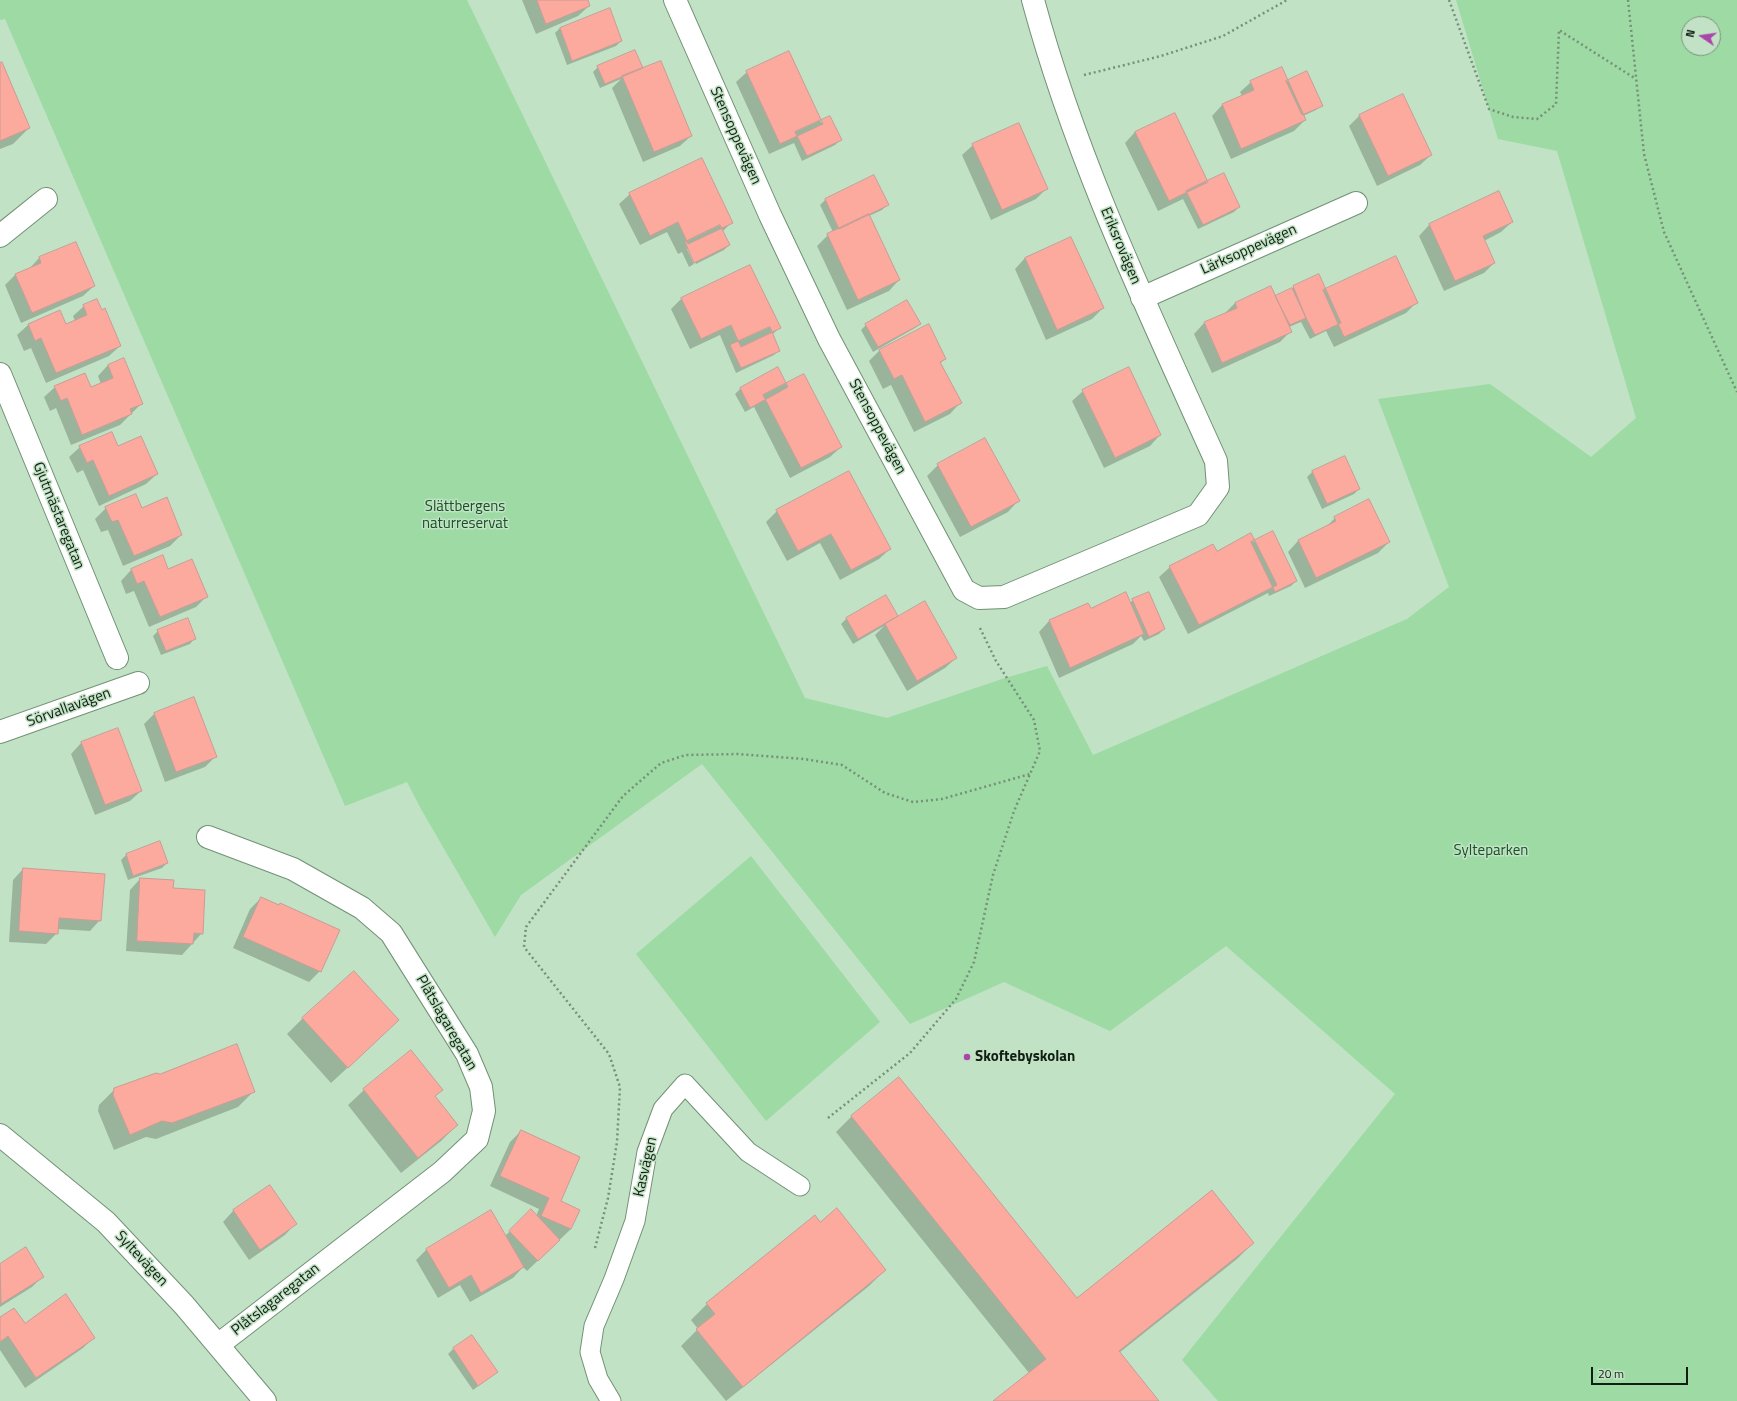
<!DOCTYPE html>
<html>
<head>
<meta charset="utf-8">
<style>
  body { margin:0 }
  #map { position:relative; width:1737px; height:1401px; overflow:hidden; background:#c1e2c4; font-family:"Titillium Web",sans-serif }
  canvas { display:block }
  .north { position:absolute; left:1681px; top:16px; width:40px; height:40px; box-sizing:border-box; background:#c1e2c4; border:1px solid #7b947d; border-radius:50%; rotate:283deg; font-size:11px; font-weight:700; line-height:16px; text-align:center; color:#121e13 }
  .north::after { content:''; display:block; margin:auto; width:14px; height:18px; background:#aa45aa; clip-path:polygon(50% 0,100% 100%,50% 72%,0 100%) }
  .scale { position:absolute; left:1591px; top:1367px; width:97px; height:18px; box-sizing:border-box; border:2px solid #121e13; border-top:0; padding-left:5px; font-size:12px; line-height:14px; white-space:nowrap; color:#121e13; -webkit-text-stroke:3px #c1e2c4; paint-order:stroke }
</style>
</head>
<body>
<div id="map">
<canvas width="1737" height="1401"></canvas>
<div class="north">N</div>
<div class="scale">20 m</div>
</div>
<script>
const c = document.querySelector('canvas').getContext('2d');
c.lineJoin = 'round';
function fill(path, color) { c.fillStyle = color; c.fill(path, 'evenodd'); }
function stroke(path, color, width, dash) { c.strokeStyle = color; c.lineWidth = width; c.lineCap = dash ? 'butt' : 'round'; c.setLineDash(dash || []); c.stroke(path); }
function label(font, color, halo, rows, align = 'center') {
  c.font = font + ' "Titillium Web",sans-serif'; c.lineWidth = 3; c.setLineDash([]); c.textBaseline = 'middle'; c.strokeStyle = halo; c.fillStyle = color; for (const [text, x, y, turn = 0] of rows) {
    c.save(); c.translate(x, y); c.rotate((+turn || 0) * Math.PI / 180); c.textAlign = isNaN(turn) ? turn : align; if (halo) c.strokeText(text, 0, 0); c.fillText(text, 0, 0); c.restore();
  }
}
const green = new Path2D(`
  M0,0h467l338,698 82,20 118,-40 42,-12 46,89 314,-136 42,-32 -71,-188 112,-15 101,73 45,-39 -79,-267 -59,-12 -42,-139h281v1401h-519l-36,-41 213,-266 -169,-148 -116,85 -106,-49 -94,42 -208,-260 -181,131 -26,42 -74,-128 -14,-27 -62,24 -340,-787 -5,1zM1689,24h24v24h-24z
  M751,856l129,166 -114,99 -130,-167z`);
const shadow = new Path2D(`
  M522,0h65l2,6 -11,10 -42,18z
  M560,28l61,13 -5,5 -49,19 -12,-32z
  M0,64l29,64 -16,16 -13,5z
  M598,67l40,4 53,65 -11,10 -37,16 -31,-74 9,-9 -21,9 -7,-16z
  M747,72l73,49 20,19 -5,5 -33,16 -8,-18 -25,11 -33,-72z
  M1288,81l34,24 -6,5 -13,6 2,4 -11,11 -63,28 -19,-43 10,-11 20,-9 -2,-4 11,-10z
  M1359,116l72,39 -11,10 -43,21 -28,-60z
  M1135,132l72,50 32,25 -5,5 -36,17 -15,-30 -25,12 -33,-68z
  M973,145l74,43 -11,11 -45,21 -29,-65z
  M874,177l13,28 -5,5 -13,6 30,64 -10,11 -42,19 -30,-64 11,-11 5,-3 -13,-27 5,-5z
  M1498,192l14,30 -11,10 -17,9 10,22 -10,10 -40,18 -25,-55 10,-11z
  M630,194l102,28 -10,10 7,13 -5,5 -28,14 -7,-15h-2l7,15 -5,3 -7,-15 -4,2 -11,-22 -27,13 -21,-41z
  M1071,238l32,70 -11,11 -46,21 -31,-71 10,-11z
  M75,243l19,43 -11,10 -62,27 -16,-38 11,-11 13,-5 10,-11z
  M1294,287l31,2 92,13 -11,11 -72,34 -8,-16 -16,8 -9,-17 -12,5 2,4 -11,11 -68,31 -18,-39 10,-11 20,-9 11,-11 41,-5z
  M681,299l98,29 -7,7 7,15 -5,5 -38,18 -16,-38 -30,14 -19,-40z
  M84,306l36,40 -11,10 -63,27 -15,-35 -7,3 -7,-16 11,-10 31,-13 6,13 10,-4 -2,-5z
  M920,323l-5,5 -42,24 -12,-22 5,-5z
  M879,351l66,7 -5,6 20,39 -10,11 -36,18 -23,-47 -8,4 -14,-28z
  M108,365l34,38 -22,22 -49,20 -15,-37 -6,3 -6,-14 11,-10 35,1 11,-4 -3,-8z
  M778,369l8,15 55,63 -11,10 -40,21 -36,-71 -9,5 -10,-18 5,-5z
  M1083,391l77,44 -10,11 -46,22 -32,-67z
  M80,447l38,1 39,26 -11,10 -47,22 -16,-36 -6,3 -8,-16z
  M1345,457l14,32 -5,5 -32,15 -15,-32 5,-5z
  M938,465l80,36 -10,11 -48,25 -33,-61z
  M849,472l41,77 -11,10 -39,21 -20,-37 -33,18 -21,-39 11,-11z
  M106,508l36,1 39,26 -11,11 -47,20 -15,-36 -7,2 -6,-13z
  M1335,518l54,24 -11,11 -73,35 -17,-36 10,-11 26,-12z
  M1254,541l42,40 -5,5 -22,10 -1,-3 -80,41 -29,-57 11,-10z
  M162,557l6,13 38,27 -10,10 -47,20 -15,-36 -8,3 -5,-13 10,-11z
  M886,597l11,19 -4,4 63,38 -11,10 -38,23 -32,-56 9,-9 -31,18 -12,-20 5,-5z
  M1133,600l31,29 -5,5 -15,7 -3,-5 -8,8 -74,34 -20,-46 10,-11 39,-17 2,6 40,-7z
  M158,631l37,7 -5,6 -29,11 -8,-19z
  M154,714l62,42 -11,11 -40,15 -21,-58z
  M117,729l24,62 -11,10 -35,14 -24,-61 10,-11z
  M126,855l41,8 -5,5 -34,12 -7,-20z
  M23,869l77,51 -10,11 -33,-2v4l-11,11 -37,-2 4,-62z
  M140,879l32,10 30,44 -20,22 -56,-4 4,-61z
  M261,898l59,73 -11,11 -76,-34 17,-39z
  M303,1018l79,18 -51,47 -44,-49z
  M115,1089l139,2 -16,16 -82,32 -10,-2 -32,13 -16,-39 1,-6z
  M364,1090h77l-7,7 23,28 -16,16 -40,32 -53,-68z
  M852,1116l224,184 177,-57 -16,16 -118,94 39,48h-163l34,-28 -193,-241z
  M521,1131l39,70 11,28 -44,42 -4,-4 -10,11 -43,24 -10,-17 -22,13 -22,-38 10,-10 79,-14 26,-25 5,5 3,-7 -49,-23 20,-44z
  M270,1186l25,38 -10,11 -36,25 -26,-38 10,-11z
  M820,1223l65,47 -16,16 -143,115 -45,-55 17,-17 -7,-9 16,-16z
  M26,1249l17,27 -11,11 -32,20v-42z
  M0,1318l24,6 70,13 -11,11 -58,40 -25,-38z
  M453,1349l44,23 -24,18 -25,-36z`);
const building = new Path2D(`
  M537,0h51l2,6 -44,18z
  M610,8l12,33 -50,20 -12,-33z
  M635,50l8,18 -38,16 -8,-18z
  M789,51l34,73 -43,20 -34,-73z
  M661,61l31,75 -38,16 -32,-76z
  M2,62l28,66 -30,13v-78z
  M1282,67l24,53 -65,29 -19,-45 32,-14 -4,-9z
  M1307,71l16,35 -21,9 -16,-34z
  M1403,94l29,61 -44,21 -29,-61z
  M1175,113l33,69 -39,19 -34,-69z
  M830,116l12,24 -35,16 -12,-24z
  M1019,123l29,66 -46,21 -30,-66z
  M702,158l31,65 -45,21 -10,-22 -28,14 -21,-43z
  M1224,173l16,34 -37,18 -17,-34z
  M874,175l15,30 -50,24 -14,-30z
  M1499,191l14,31 -30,14 12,27 -40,18 -26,-57z
  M869,214l31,66 -42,20 -31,-66z
  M720,225l10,20 -36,18 -9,-21z
  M1071,237l33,71 -47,22 -32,-72z
  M76,242l19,44 -63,27 -17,-39 26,-11 -2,-6z
  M1396,256l22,47 -74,34 -21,-47z
  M750,265l31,63 -40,19 -10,-22 -30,14 -20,-41z
  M1319,274l22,49 -26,12 -9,-17 -13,-32z
  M1271,286l21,46 -70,31 -18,-41 33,-14 -2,-5z
  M1292,288l14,30 -16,7 -15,-29z
  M97,299l5,11 3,-2 16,38 -65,27 -15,-35 -6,3 -7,-17 32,-14 6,14 21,-9 -4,-10z
  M907,300l14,24 -43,23 -13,-23z
  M929,324l17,35 -6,3 22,41 -37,19 -23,-47 -8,4 -15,-29z
  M770,327l10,24 -39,17 -11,-23z
  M124,358l19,46 -13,5 2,5 -50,21 -15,-37 -6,3 -7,-15 31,-13 6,14 22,-9 -5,-13z
  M778,367l10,20 -38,21 -10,-20z
  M1129,367l32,68 -46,23 -33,-68z
  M804,374l38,73 -41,21 -38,-73z
  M112,432l6,14 23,-10 17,38 -49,22 -16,-36 -6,3 -8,-17z
  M985,438l35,63 -49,26 -34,-63z
  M1345,456l15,33 -33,15 -15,-33z
  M849,471l42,78 -40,21 -20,-36 -33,17 -22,-41z
  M136,494l6,14 25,-11 15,38 -48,21 -16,-36 -6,2 -7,-15z
  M1369,499l21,43 -74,36 -18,-38 38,-19 -2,-4z
  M1273,531l24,50 -22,11 -24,-50z
  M1251,533l26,52 -78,40 -30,-59 44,-22 4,7z
  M163,555l5,14 24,-10 16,38 -48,20 -16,-36 -7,3 -6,-15z
  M1126,592l18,42 -74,34 -21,-48 39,-17 3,5z
  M1149,592l16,37 -16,8 -17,-38z
  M886,595l12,21 -40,23 -12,-21z
  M925,601l32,57 -40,23 -32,-57z
  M188,618l8,21 -30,12 -9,-21z
  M194,697l23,60 -41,15 -22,-59z
  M118,728l24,63 -37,14 -24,-63z
  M160,841l8,22 -35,13 -7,-22z
  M23,868l82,6 -4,47 -42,-3 -1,16 -39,-3z
  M140,878l34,2 -1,8 32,2 -2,44 -9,-1 -1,11 -56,-3z
  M261,897l18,8 1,-2 60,27 -19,42 -78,-35z
  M354,971l45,49 -51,48 -46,-50z
  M237,1044l18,48 -83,31 -10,-2 -32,14 -17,-40 1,-7 42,-15 4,1z
  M411,1050l32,40 -8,6 23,29 -40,33 -55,-69z
  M899,1077l178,221 135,-108 42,53 -135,108 40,50h-166l53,-42 -195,-243z
  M521,1130l59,27 -19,44 19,9 -9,19 -30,-13 8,-18 -49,-22z
  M270,1185l27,39 -37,26 -27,-40z
  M837,1208l49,62 -143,117 -47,-58 19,-15 -9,-11 109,-88 5,7z
  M531,1209l29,31 -22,21 -29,-30z
  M491,1210l33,57 -43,26 -10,-18 -22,13 -23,-39z
  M26,1247l18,30 -43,27 -1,-40z
  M66,1294l29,44 -59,40 -28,-42 -8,6v-25l14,-9 11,15z
  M472,1335l26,37 -20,14 -25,-38z`);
const path = new Path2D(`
  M1449,0l40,109 24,8 24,2 19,-15 3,-74 77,49
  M1628,0l16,154 20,78 73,160
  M1084,75l77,-19 62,-20 64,-36
  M828,1118l82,-65 46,-54 18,-37 19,-87 21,-64 26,-60 -6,-31 -38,-59 -17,-35
  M595,1248l13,-50 9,-56 3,-55 -11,-33 -85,-107 2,-20 97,-131 38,-33 25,-8 52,-1 66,5 38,6 43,28 28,9 29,-3 88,-25`);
const lane = new Path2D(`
  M611,1401l-13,-22 -8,-27 4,-26 20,-47 21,-58 12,-69 16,-43 22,-25 63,68 52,34`);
const street = new Path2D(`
  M675,0l95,215 59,124 135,251 15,8 25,-1 194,-82 20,-28 -2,-26c-68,-151 -140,-301 -183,-461
  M0,236l46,-37
  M1142,298l214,-95
  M0,374l117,284
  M0,732l138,-49
  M208,837l85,32 69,39 29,25 76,121 14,33 3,24 -7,28 -35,33 -224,173
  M0,1135l106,87 78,83 81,96`);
const markers = [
  [967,1057,4,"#aa45aa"]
];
const streetNames = [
  ["Stensoppevägen",735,136,66],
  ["Eriksrovägen",1120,246,67],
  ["Lärksoppevägen",1249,250,-24],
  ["Stensoppevägen",877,427,62],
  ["Gjutmästaregatan",58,516,68],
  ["Sörvallavägen",69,708,-20],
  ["Plåtslagaregatan",446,1023,60],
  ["Kasvägen",646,1167,-77],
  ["Syltevägen",141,1259,47],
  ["Plåtslagaregatan",276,1300,-38]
];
const parkNames = [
  ["Slättbergens",465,507],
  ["naturreservat",465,524],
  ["Sylteparken",1491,851]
];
const poiNames = [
  ["Skoftebyskolan",975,1057]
];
fill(green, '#9ddaa4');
fill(shadow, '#0003');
fill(building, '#fca99e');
stroke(building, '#c89c96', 1);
stroke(lane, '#729175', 21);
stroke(street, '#729175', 24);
stroke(path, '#78907a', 2.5, [2, 3]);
stroke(lane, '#fff', 19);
stroke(street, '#fff', 22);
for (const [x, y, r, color] of markers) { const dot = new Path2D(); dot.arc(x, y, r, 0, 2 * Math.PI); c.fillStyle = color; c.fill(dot); stroke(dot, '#c1e2c4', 1.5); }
label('15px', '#121e13', '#c1e2c4', streetNames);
label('15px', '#185125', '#c1e2c4', parkNames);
label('bold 15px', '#121e13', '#c1e2c4', poiNames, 'left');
</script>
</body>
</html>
